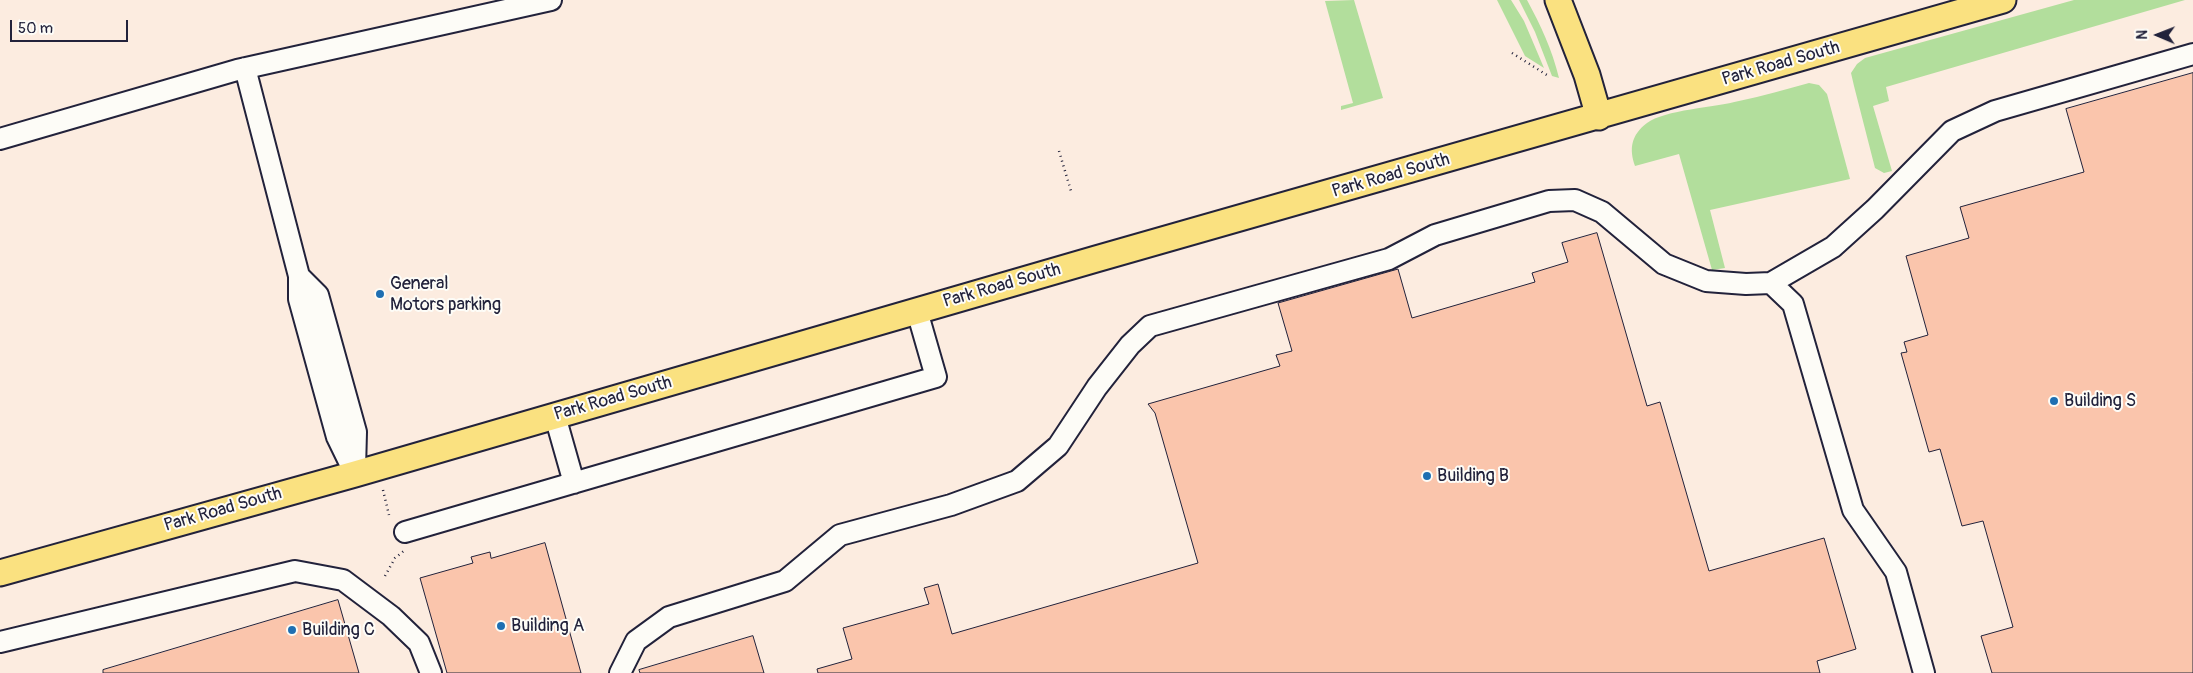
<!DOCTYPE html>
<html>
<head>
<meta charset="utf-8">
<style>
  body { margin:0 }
  #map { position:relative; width:2193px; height:673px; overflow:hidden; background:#fdfcf7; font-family:Pangolin,sans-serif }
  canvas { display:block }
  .north { position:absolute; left:2133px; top:10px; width:50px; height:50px; -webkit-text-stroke:4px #fdfcf7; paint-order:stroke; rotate:271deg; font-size:14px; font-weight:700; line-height:20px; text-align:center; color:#22223b }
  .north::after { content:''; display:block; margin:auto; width:18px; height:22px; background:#22223b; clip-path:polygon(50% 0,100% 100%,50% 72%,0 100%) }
  .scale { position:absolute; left:10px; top:20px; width:118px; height:22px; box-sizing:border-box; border:2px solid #22223b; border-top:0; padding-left:6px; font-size:15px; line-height:18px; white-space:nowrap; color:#22223b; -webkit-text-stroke:4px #fdfcf7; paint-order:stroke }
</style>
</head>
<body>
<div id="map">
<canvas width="2193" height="673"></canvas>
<div class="north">N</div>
<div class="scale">50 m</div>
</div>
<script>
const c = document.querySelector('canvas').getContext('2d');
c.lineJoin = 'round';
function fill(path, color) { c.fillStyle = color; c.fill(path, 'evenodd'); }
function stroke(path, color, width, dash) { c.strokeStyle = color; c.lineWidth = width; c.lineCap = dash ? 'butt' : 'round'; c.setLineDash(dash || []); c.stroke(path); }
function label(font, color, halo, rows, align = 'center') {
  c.font = font + ' Pangolin,sans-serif'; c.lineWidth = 4; c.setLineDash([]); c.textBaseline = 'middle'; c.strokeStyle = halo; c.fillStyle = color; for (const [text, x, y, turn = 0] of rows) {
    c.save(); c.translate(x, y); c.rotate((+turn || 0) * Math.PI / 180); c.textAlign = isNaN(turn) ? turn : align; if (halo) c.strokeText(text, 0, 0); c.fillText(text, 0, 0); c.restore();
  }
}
const built = new Path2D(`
  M0,0h2193v673h-2193z`);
const green = new Path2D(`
  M1354,0l29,98 -42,12v-4l12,-3 -28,-102z
  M1497,0h14l13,21 20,47 -19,-12z
  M1519,0h8c14,26 25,49 32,78l-7,-2 -17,-44z
  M2074,0h111l-299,87 3,14 -16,5 19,65 -8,2 -9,-5 -21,-82 -3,-13 6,-9 8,-6z
  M1809,83l10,2 8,9 23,85 -140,31 15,58 -13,2 -33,-116 -44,12c-6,-17 -4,-31 12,-43 17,-13 69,-16 92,-22 24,-5 47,-12 70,-18z`);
const building = new Path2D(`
  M2193,73v600h-201l-11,-37 32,-9 -30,-106 -21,5 -22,-77 -11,3 -28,-99 6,-1 -3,-10 24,-7 -22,-79 63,-18 -9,-31 124,-35 -18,-63z
  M1597,233l50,173 13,-4 49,169 115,-33 32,111 -39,12 3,12h-1002l-1,-4 35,-10 -9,-31 86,-24 -5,-16 14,-4 14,50 246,-71 -43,-150 -7,-9 132,-38 -4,-11 16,-4 -14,-48 120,-34 14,49 123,-36 -3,-9 36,-11 -6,-19z
  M545,543l36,130h-134l-27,-95 53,-15 -2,-6 19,-5 1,6z
  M338,600l21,73h-256v-3z
  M753,636l11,37h-124l-1,-3z`);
const path = new Path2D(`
  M1512,53l38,24
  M1059,151l12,40
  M383,490l6,25
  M385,576l10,-18 10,-8`);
const minor = new Path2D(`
  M245,68l54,208v23l38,138 18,37
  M0,139l237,-69 314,-70
  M299,276l19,19 38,137 -1,37
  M1771,283l62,-36 42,-38 77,-78 43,-20 198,-57
  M555,416l19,67
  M405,532l531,-155 -19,-66
  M0,642l295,-71 48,9 48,36 28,27 12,30
  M620,673l16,-32 33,-24 116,-36 55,-46 111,-30 66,-24 41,-35 39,-59 33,-42 20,-19 239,-67 46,-24 114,-34 26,-1 27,12 62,52 42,17 40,3 25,-1 22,21 60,206 43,62 28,101`);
const major = new Path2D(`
  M1558,0l29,75 12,42
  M0,573l355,-99 741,-215 907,-259`);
const markers = [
  [380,294,5,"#1f6fb2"],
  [2054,401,5,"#1f6fb2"],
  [1427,476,5,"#1f6fb2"],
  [501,626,5,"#1f6fb2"],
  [292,630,5,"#1f6fb2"]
];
const streetNames = [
  ["Park Road South",1781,64,-16],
  ["Park Road South",1391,176,-16],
  ["Park Road South",1002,286,-16],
  ["Park Road South",613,399,-16],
  ["Park Road South",223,510,-16]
];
const poiNames = [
  ["General",390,284],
  ["Motors parking",390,305],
  ["Building S",2064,401],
  ["Building B",1437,476],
  ["Building A",511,626],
  ["Building C",302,630]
];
fill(built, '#fcece0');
fill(green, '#b2de9c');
fill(building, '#fac5ac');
stroke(building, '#22223b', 1);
stroke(minor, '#22223b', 24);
stroke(major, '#22223b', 29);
stroke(path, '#22223b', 2.5, [1, 4]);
stroke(minor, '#fdfcf7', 20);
stroke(major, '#fae180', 25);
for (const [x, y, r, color] of markers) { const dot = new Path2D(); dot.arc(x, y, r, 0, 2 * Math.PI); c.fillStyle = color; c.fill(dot); stroke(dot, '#fdfcf7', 2); }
label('18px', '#22223b', '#fdfcf7', streetNames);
label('18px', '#22223b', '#fdfcf7', poiNames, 'left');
</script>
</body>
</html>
